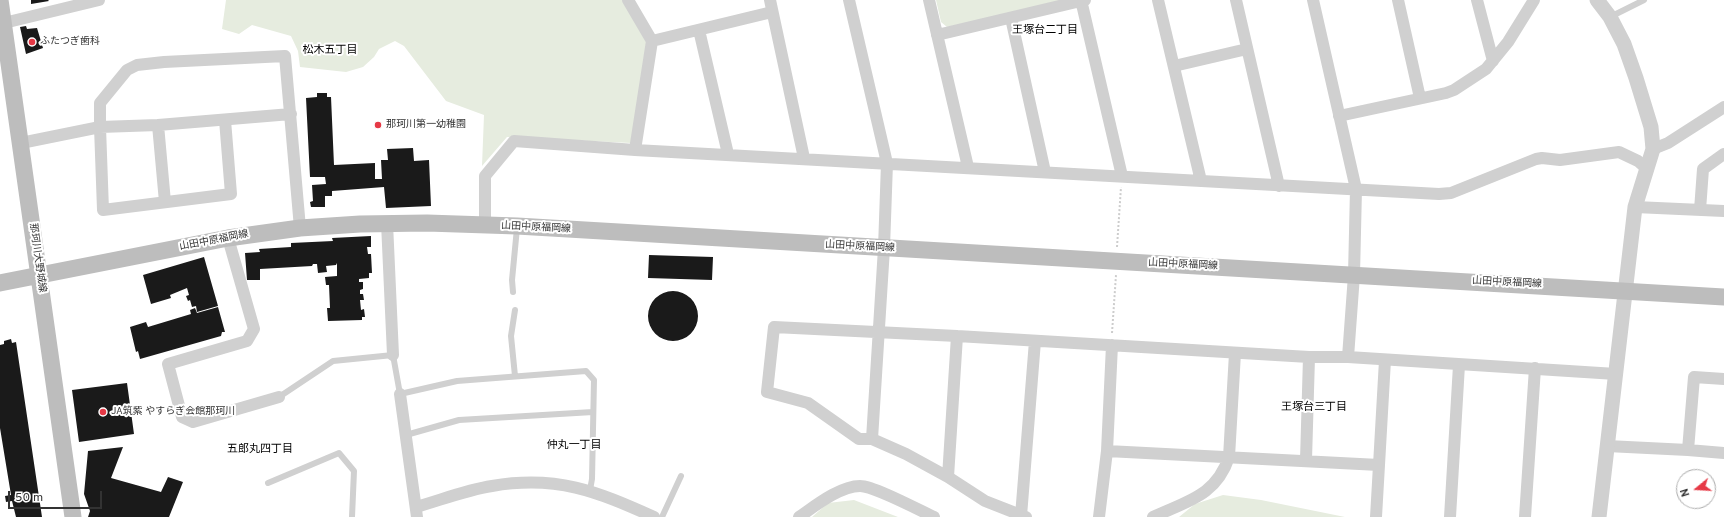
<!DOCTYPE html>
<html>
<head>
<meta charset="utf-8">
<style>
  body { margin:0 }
  #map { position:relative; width:1724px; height:517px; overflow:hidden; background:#fff; font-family:Overpass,sans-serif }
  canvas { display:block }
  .north { position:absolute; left:1676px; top:469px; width:40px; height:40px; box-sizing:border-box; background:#fff; border:1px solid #adadad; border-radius:50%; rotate:252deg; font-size:11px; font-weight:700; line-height:16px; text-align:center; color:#333 }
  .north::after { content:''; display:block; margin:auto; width:14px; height:18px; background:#e63946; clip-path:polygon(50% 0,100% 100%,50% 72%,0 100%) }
  .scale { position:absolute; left:8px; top:491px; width:94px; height:18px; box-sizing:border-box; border:2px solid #333; border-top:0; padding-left:5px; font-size:12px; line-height:14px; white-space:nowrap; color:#333; -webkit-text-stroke:3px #fff; paint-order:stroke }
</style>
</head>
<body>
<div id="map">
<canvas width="1724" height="517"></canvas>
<div class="north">N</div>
<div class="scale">50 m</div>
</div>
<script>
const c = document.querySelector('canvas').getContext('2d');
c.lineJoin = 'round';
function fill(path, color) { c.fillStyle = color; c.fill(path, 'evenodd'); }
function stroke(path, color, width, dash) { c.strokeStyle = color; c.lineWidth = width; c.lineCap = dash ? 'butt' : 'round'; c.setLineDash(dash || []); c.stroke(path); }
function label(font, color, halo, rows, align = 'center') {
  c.font = font + ' Overpass,"Noto Sans JP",sans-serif'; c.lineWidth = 4; c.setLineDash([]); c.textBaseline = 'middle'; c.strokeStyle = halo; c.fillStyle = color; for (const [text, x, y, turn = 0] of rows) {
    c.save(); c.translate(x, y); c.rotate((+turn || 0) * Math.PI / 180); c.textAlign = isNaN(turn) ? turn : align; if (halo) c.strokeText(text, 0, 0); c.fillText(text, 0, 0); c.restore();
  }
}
const green = new Path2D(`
  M226,0h396l25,38 -16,105 -124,-6 -25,29 2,-51 -38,-14 -42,-55 -9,-5 -16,8 -5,8 -11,10 -17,5 -46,-5 -2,-16 -7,-15 -39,-11 -13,9 -17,-5z
  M936,0h129l-118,27 -6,-5z
  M1223,495l38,5 84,17h-166l16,-13z
  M854,500l44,17h-86l16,-14z`);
const building = new Path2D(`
  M31,0h17l1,1 -18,3z
  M26,26l1,3 10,-1 6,20 -17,6 -6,-27z
  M317,93h10v4h4l3,68 41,-2v16h7l-1,-19h7l-1,-11 26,-1 1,13 15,-1 2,46 -45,2 -2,-21 -52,4v5h-7v11h-14l-1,-5 3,-1 -1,-16 14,-1 -1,-7h-15l-4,-79 11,-1z
  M371,236v11h-4l1,7h3l1,19h-3v5l-10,1v3h4v7l-3,1v4h3l1,6h-4l1,10 3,-1 1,8h-3v3l-34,1 -1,-13h3l-1,-23h-3l-1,-8 12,-1v-13l-1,2 -10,1 1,6 -9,1 -1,-9h-4l-1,2 -52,3v11h-13l-2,-27 15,-1 -1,-3 32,-2v-4l42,-2 -1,-3z
  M649,255l64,2 -1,23 -64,-2z
  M204,257l14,49 -21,6 -1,-6 -4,1 -2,-7 -2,1 -2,-5 3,-1 -2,-7 -17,7 1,3 -20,6 -8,-29z
  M648 316a25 25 0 1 1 50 0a25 25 0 1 1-50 0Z
  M218,307l7,25h-3l-1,4 -81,23 -2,-8 -2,1 -6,-25 16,-5 2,5 43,-13 -1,-4 5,-2 2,5z
  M11,339l1,4 4,-1 26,175h-26l-4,-16 -6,1 -1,-6 6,-1 -11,-67v-83l4,-1v-3z
  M127,383l7,51 -55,8 -7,-52z
  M123,447l-12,31 50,14 7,-15 15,5 -14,35h-81l2,-6 -6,-17 4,-43z`);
const path = new Path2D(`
  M1117,247l4,-60
  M1112,333l4,-58`);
const service = new Path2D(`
  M1610,17l34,-17
  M513,292l-1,-12 5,-52
  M515,310l-4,26 4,40
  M279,397l54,-36 60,-6 7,39 57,-13 129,-10 8,9 -2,99 -2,11
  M406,435l53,-15 134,-8
  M268,483l71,-30 15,18 -2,46
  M662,517l19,-41`);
const minor = new Path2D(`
  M628,0l24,41
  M770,0l34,158
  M849,0l38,163 -3,85 -12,191
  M929,0l39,167
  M1081,0l41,176
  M1158,0l43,181
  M1236,0l43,186
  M1313,0l43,189 -2,86 -6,82
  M1398,0l22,98
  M1477,0l16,61
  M1011,18l34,154
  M4,23l95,-23
  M699,30l29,124
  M937,35l148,-35
  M1174,66l73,-17
  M1339,116l107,-23 8,-3 32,-21 22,-27 26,-42
  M225,120l6,74 -128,16 -3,-83 58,-2 133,-11
  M158,125l7,77
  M21,143l79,-16v-24l27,-33 10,-5 27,-3 121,-6 15,172
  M1653,149l15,-6 56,-36
  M635,150l17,-109 120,-29
  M1635,207l89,4
  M1700,210l3,-41 21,-15
  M387,223l6,132
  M485,225v-49l29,-35 121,9 804,44 12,-1 85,-34 6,-1 18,2 59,-8 19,9 8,7
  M228,238l26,91 -7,12 -79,23 14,53 11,5 86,-25
  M1112,345l-5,106 272,14 -3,52
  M400,394l17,123
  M1607,446l81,4 6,-73 30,2
  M1688,450l36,3
  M1306,460l3,-103
  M1379,465l6,-105
  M948,477l9,-141
  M416,507c25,-7 50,-17 76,-21 65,-11 104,5 162,31
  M1021,516l14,-175
  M799,517c16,-11 41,-31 61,-31 14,0 59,24 74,31
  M1026,517l-41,-16 -37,-24 -42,-23 -34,-15h-13l-51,-36 -41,-11 7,-65 183,9 352,21h39l268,17
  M1099,517l8,-66
  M1153,517c34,-16 63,-21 76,-60l6,-104
  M1450,517l9,-152
  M1525,517l10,-149`);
const tertiary = new Path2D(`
  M1597,0l13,17 14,27 12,34 15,49 2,22 -18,58 -36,310`);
const secondary = new Path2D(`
  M0,0l73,517
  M0,283l228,-45 72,-10 60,-4 67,-1 90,3 1207,71`);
const markers = [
  [32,42,4,"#e63946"],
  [378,125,4,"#e63946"],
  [103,412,4,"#e63946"]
];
const poiNames = [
  ["ふたつぎ歯科",40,42],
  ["那珂川第一幼稚園",386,125],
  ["JA筑紫 やすらぎ会館那珂川",111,412]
];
const streetNames = [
  ["山田中原福岡線",536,228,3],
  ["山田中原福岡線",214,241,-11],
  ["山田中原福岡線",860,247,3],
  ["那珂川大野城線",37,258,82],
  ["山田中原福岡線",1183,265,3],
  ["山田中原福岡線",1507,283,3]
];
const neighbourhoodNames = [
  ["王塚台二丁目",1045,31],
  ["松木五丁目",330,51],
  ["王塚台三丁目",1314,408],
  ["仲丸一丁目",574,446],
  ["五郎丸四丁目",260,450]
];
fill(green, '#e6ecdf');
fill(building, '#1a1a1a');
stroke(path, '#cdcdcd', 2, [2, 2]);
stroke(service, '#d0d0d0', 6);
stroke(minor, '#d0d0d0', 12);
stroke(tertiary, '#d0d0d0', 15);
stroke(secondary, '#bdbdbd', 17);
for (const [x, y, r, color] of markers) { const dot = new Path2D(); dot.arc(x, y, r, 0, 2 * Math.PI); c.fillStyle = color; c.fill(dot); stroke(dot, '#fff', 1.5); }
label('10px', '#333', '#fff', poiNames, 'left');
label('10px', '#333', '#fff', streetNames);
label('11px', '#000', '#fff', neighbourhoodNames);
</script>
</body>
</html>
